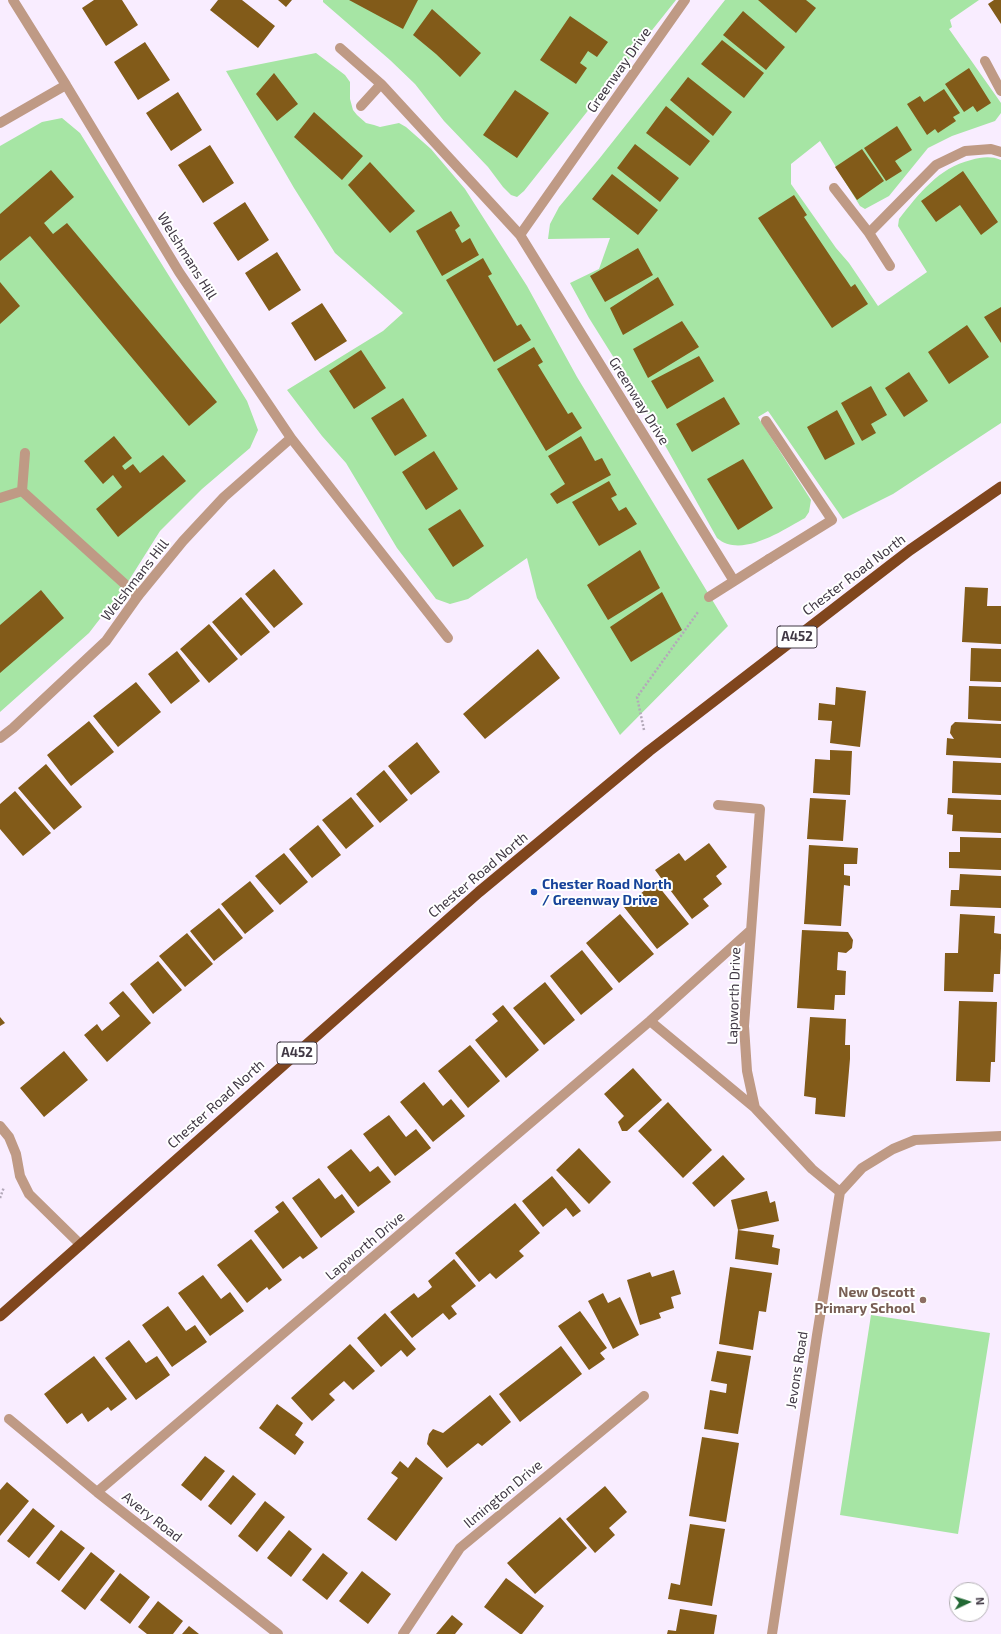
<!DOCTYPE html>
<html>
<head>
<meta charset="utf-8">
<style>
  body { margin:0 }
  #map { position:relative; width:1001px; height:1634px; overflow:hidden; background:#f9edff; font-family:"Exo 2",sans-serif }
  canvas { display:block }
  .north { position:absolute; left:949px; top:1582px; width:40px; height:40px; box-sizing:border-box; background:#fff; border:1px solid #b3afb4; border-radius:50%; rotate:86deg; font-size:11px; font-weight:700; line-height:16px; text-align:center; color:#403844 }
  .north::after { content:''; display:block; margin:auto; width:14px; height:18px; background:#226834; clip-path:polygon(50% 0,100% 100%,50% 72%,0 100%) }
</style>
</head>
<body>
<div id="map">
<canvas width="1001" height="1634"></canvas>
<div class="north">N</div>
</div>
<script>
const c = document.querySelector('canvas').getContext('2d');
c.lineJoin = 'round';
function fill(path, color) { c.fillStyle = color; c.fill(path, 'evenodd'); }
function stroke(path, color, width, dash) { c.strokeStyle = color; c.lineWidth = width; c.lineCap = dash ? 'butt' : 'round'; c.setLineDash(dash || []); c.stroke(path); }
function label(font, color, halo, rows, align = 'center') {
  c.font = font + ' "Exo 2",sans-serif'; c.lineWidth = 4; c.setLineDash([]); c.textBaseline = 'middle'; c.strokeStyle = halo; c.fillStyle = color; for (const [text, x, y, turn = 0] of rows) {
    c.save(); c.translate(x, y); c.rotate((+turn || 0) * Math.PI / 180); c.textAlign = isNaN(turn) ? turn : align; if (halo) c.strokeText(text, 0, 0); c.fillText(text, 0, 0); c.restore();
  }
}
const green = new Path2D(`
  M323,0h353l-152,191 -7,6 -6,-2 -8,-8 -15,-20 -44,-46 -29,-37 -25,-24 -67,-58z
  M725,0h254l-29,20 2,7 -3,2 52,74v10l-6,8 -43,15 -24,12 -39,48 -24,13 -5,-3 -40,-65 -29,23v20l45,64 13,15 29,43 49,-34 -29,-46 1,-7c20,-25 39,-51 72,-59 11,-3 20,-4 30,0v263l-108,71 -50,25 -75,-108 -10,6 53,83 -2,12 -4,6c-22,12 -64,41 -88,20l-83,-148 -45,-72 -19,-35 29,-14 11,-31 -62,1 2,-15 9,-17 40,-48z
  M316,53l29,22 5,7v17l3,11 4,5 9,8 8,2 6,2 19,-4 7,4 25,22 34,40 62,97 50,91 151,249 -108,109 -83,-137 -10,-40 -59,41 -18,5 -14,-5 -39,-51 -51,-85 -24,-27 -35,-46 96,-59 20,-18 -68,-60 -41,-65 -68,-117z
  M62,118l18,15 167,268 11,29 -8,18 -48,41 -42,42 -34,54 -37,48 -89,79v-566l42,-24z
  M871,1315l119,18 -32,201 -118,-19z`);
const building = new Path2D(`
  M94,0h28l16,25 -32,21 -24,-38z
  M218,0h24l33,26 -17,22 -48,-38z
  M278,0h14l-6,7z
  M349,0h69l-15,29z
  M758,0h48l10,8 -20,25z
  M994,0h7v24l-13,-20z
  M432,9l49,44 -21,24 -24,-23 -23,-19z
  M743,11l42,36 -19,23 -43,-35z
  M570,16l38,26 -11,15 -9,-6 -8,12 7,5 -11,16 -36,-24z
  M722,40l42,33 -20,25 -43,-34z
  M145,42l25,38 -32,20 -24,-38z
  M969,68l22,35 -14,9 -4,-6 -9,6 -19,-28z
  M274,73l24,31 -21,17 -21,-27z
  M688,77l44,35 -19,24 -43,-36z
  M944,89l16,24 -7,4 3,4 -18,12 -3,-4 -8,6 -20,-31 13,-8 4,6z
  M515,90l34,23 -32,45 -34,-23z
  M178,92l24,38 -31,21 -25,-38z
  M666,106l44,35 -20,25 -44,-33z
  M314,112l49,44 -21,24 -48,-43z
  M897,126l15,24 -17,11 7,10 -16,10 -22,-33z
  M635,144l44,34 -19,24 -43,-34z
  M210,145l24,38 -31,20 -25,-38z
  M862,149l22,32 -27,19 -22,-33z
  M370,162l45,49 -25,22 -42,-48z
  M51,170l23,27 -30,26 9,11 14,-11 150,179 -28,24 -159,-190 -30,25v-47z
  M963,171l35,51 -17,13 -21,-30 -24,17 -15,-21z
  M612,174l46,36 -20,25 -46,-36z
  M794,195l13,20 -3,2 47,70 4,-3 13,20 -36,24 -74,-110z
  M245,202l24,38 -31,21 -25,-38z
  M451,211l9,15 -5,4 7,13 8,-5 9,17 -37,21 -26,-45z
  M638,248l15,27 -48,27 -15,-26z
  M277,252l24,38 -32,21 -24,-38z
  M483,258l9,16 -4,2 29,50 4,-2 10,16 -37,22 -48,-82z
  M658,277l16,28 -51,30 -13,-27z
  M0,282l20,24 -20,18z
  M322,303l25,38 -32,20 -24,-38z
  M1001,307v36l-17,-26z
  M682,321l17,26 -51,31 -15,-29z
  M967,325l22,32 -40,27 -21,-32z
  M534,347l9,15 -5,3 30,49 4,-2 10,16 -36,23 -49,-82z
  M361,350l25,38 -32,21 -25,-38z
  M699,356l15,25 -47,28 -16,-28z
  M909,372l19,29 -24,16 -19,-29z
  M871,386l16,29 -16,9 5,9 -14,8 -21,-38z
  M724,397l16,27 -48,28 -16,-28z
  M403,398l24,38 -32,20 -24,-38z
  M837,410l18,34 -30,16 -18,-33z
  M114,436l18,22 -10,8 3,4 8,-6 7,9 23,-18 23,26 -68,56 -22,-28 26,-22 -9,-12 -10,9 -19,-23z
  M581,436l14,25 7,-3 9,17 -54,29 -7,-10 15,-10 -17,-28z
  M434,451l24,38 -32,21 -24,-38z
  M743,459l30,49 -35,22 -31,-51z
  M609,481l8,14 -6,3 8,13 7,-4 11,17 -38,22 -27,-44z
  M460,509l24,37 -31,21 -25,-38z
  M640,550l20,38 -52,32 -21,-35z
  M274,569l29,35 -29,24 -29,-34z
  M965,587l23,1 -1,18h14v38l-39,-2z
  M41,590l23,28 -64,55v-48z
  M662,592l20,38 -51,32 -21,-35z
  M241,597l29,35 -29,24 -29,-34z
  M209,624l29,35 -29,24 -29,-34z
  M971,648l30,1v33l-31,-1z
  M538,649l22,29 -75,61 -22,-25z
  M177,651l23,30 -29,23 -23,-30z
  M136,682l25,30 -43,35 -25,-31z
  M969,686l32,1v34l-33,-2z
  M836,687l30,4 -6,56 -30,-4 2,-22 -14,-1 1,-17 16,2z
  M89,721l25,31 -43,34 -24,-31z
  M955,722l46,2v34l-55,-3 1,-17 7,1 -4,-6 1,-7z
  M417,742l23,30 -29,23 -23,-29z
  M830,750l22,1 -2,44 -37,-2 2,-34 15,1z
  M953,761l48,2v32l-49,-2z
  M46,764l36,43 -28,23 -36,-42z
  M384,770l24,30 -28,23 -24,-29z
  M15,791l36,42 -28,23 -23,-27v-25z
  M351,797l23,29 -28,23 -24,-29z
  M810,798l36,2 -3,41 -36,-2z
  M948,798l53,2v33l-49,-2 1,-16 -6,-1z
  M318,825l23,30 -29,23 -23,-29z
  M960,837l41,1v32l-52,-2v-16h11z
  M709,843l18,24 -11,9 6,8 -19,15 6,7 -17,13 -37,-49 24,-17 6,8z
  M809,845l49,3 -1,16h-13v11l6,1v10l-6,-1 -3,41 -37,-2z
  M284,853l24,29 -28,23 -25,-29z
  M960,874l41,2v32l-51,-2 1,-16h8z
  M250,881l24,30 -29,23 -24,-30z
  M655,882l34,42 -32,25 -33,-42z
  M219,908l24,30 -29,23 -24,-30z
  M620,914l34,40 -35,29 -33,-40z
  M960,914l35,2 -1,17 7,1v14l-1,26h-6l-1,18 -49,-1 1,-38h13z
  M802,930l46,2 5,8 -1,8 -6,5 -8,-1 -1,18 9,1 -1,24h-10l-1,15 -37,-2z
  M187,933l26,31 -28,23 -26,-31z
  M582,950l31,39 -32,26 -31,-39z
  M158,961l24,29 -29,24 -23,-30z
  M545,982l30,38 -31,25 -31,-37z
  M123,991l28,32 -44,39 -23,-27 13,-11 5,7 18,-15 -11,-13z
  M959,1001l38,1 -2,60h-4l-1,20 -34,-1z
  M503,1005l36,45 -33,28 -31,-38 23,-19 -6,-7z
  M0,1017l5,6 -5,3z
  M810,1017l36,2 -1,26h5v14l-5,58 -30,-3 1,-16 -12,-2z
  M470,1045l30,36 -32,27 -30,-37z
  M64,1051l24,29 -44,37 -24,-29z
  M633,1068l29,32 -35,31h-5l-4,-9 6,-6 -20,-22z
  M424,1082l19,24 8,-7 14,17 -32,26 -33,-40z
  M668,1102l44,48 -29,28 -45,-47z
  M389,1115l17,22 10,-8 15,19 -36,28 -32,-42z
  M579,1148l32,34 -22,22 -33,-34z
  M351,1149l19,23 8,-6 13,16 -33,25 -31,-40z
  M723,1155l22,24 -31,28 -22,-24z
  M552,1176l29,35 -8,6 -7,-9 -23,19 -21,-26z
  M319,1178l16,21 7,-5 13,18 -34,26 -29,-40z
  M767,1191l3,12 5,-2 4,20 -41,9 36,5 -2,12 8,2 -2,16 -43,-6 3,-29 -7,-30z
  M283,1201l35,47 -15,11 -3,-3 -17,13 -29,-38 25,-19 -4,-5z
  M515,1203l25,30 -21,18 5,5 -28,23 -6,-6 -11,9 -24,-29z
  M251,1239l31,41 -13,10 -2,-3 -20,16 -30,-38z
  M454,1259l22,27 -25,20 6,8 -8,6 -6,-7 -31,25 -22,-26 24,-19 4,5 8,-6 6,-5 -4,-6z
  M730,1267l42,6 -6,39 -7,-1 -6,39 -34,-6z
  M674,1270l7,24 -10,3 3,11 -15,5 2,5 -21,7 -13,-45 23,-8 2,5z
  M203,1275l18,24 9,-7 14,19 -34,25 -32,-43z
  M603,1293l5,10 12,-6 19,38 -26,14 -25,-48z
  M168,1306l18,25 9,-6 12,17 -35,25 -30,-42z
  M580,1311l27,37 -7,5 5,6 -16,11 -31,-44z
  M385,1313l31,36 -9,8 -6,-7 -20,17 -24,-29z
  M129,1340l17,23 11,-7 13,19 -34,25 -31,-42z
  M350,1344l25,27 -22,19 -9,-9 -15,13 6,6 -23,21 -21,-23z
  M561,1346l21,28 -62,48 -21,-28z
  M717,1351l34,5 -13,78 -34,-5 6,-39 16,3 1,-9 -16,-3z
  M94,1356l33,43 -16,12 -3,-4 -20,15 -6,-9 -15,11 -23,-30z
  M490,1395l21,27 -29,24 -4,-3 -31,25 -20,-24 2,-10 4,-5 10,4z
  M277,1404l26,19 -8,12 9,7 -9,13 -36,-27z
  M702,1437l37,6 -13,79 -37,-6z
  M205,1456l20,15 -24,30 -20,-16z
  M416,1457l27,21 -47,63 -29,-22 31,-41 -7,-5 9,-12 8,7z
  M233,1475l23,19 -25,31 -23,-19z
  M7,1482l22,19 -29,35v-46z
  M605,1486l22,26 -18,16 6,7 -20,18 -29,-34z
  M265,1501l20,16 -28,35 -19,-16z
  M33,1508l22,18 -26,32 -22,-17z
  M560,1517l27,31 -52,46 -28,-31z
  M690,1524l35,5 -13,77 -44,-7 3,-16 9,2z
  M61,1530l24,18 -26,33 -23,-18z
  M289,1530l23,19 -21,28 -24,-19z
  M91,1552l24,19 -30,39 -24,-19z
  M323,1553l25,20 -21,27 -25,-20z
  M362,1571l29,23 -23,30 -29,-23z
  M120,1573l30,24 -20,27 -30,-24z
  M506,1578l38,28 -22,28h-2l-36,-27z
  M158,1601l25,20 -10,13h-26l-9,-7z
  M680,1609l37,6 -3,19h-47l1,-4 8,1z
  M452,1615l11,9 -8,10h-19z
  M189,1626l10,8h-17z`);
const path = new Path2D(`
  M644,730l-7,-33 61,-85
  M0,1198l4,-11`);
const service = new Path2D(`
  M766,421l66,99 -63,39
  M22,491l3,-38
  M0,498l22,-7 116,105`);
const minor = new Path2D(`
  M13,0l53,85
  M340,48l41,36 -20,22
  M985,61l16,30
  M381,84l139,151 165,-235
  M0,123l66,-38 113,187 112,166 -67,59 -41,44 -45,55 -32,45 -93,87 -13,10
  M834,188l35,45
  M520,235l214,346
  M890,266l-21,-33 67,-68 29,-14 26,-2 10,3
  M291,438l157,200
  M709,597l60,-38
  M718,805l42,4 -16,217 3,45 8,37
  M650,1021l105,87 57,61 28,23
  M0,1126l9,11 7,17 4,22 9,18 52,51
  M9,1419l88,73 181,142
  M97,1492l553,-471 100,-90
  M403,1634l57,-86 184,-152
  M772,1634l45,-299 23,-143 22,-24 31,-19 22,-9 86,-4`);
const trunk = new Path2D(`
  M0,1316l479,-424 170,-141 261,-201 91,-63`);
const markers = [
  [534,892,4,"#1a4fb4"],
  [923,1300,4,"#8d6e63"]
];
const shields = [
  [797,637,40],
  [297,1053,40]
];
const shieldNames = [
  ["A452",797,637],
  ["A452",297,1053]
];
const streetNames = [
  ["Greenway Drive",619,70,-55],
  ["Welshmans Hill",187,256,58],
  ["Greenway Drive",639,401,58],
  ["Chester Road North",854,575,-37],
  ["Welshmans Hill",135,580,-52],
  ["Chester Road North",478,875,-40],
  ["Lapworth Drive",734,996,-88],
  ["Chester Road North",216,1104,-42],
  ["Lapworth Drive",365,1246,-40],
  ["Jevons Road",797,1370,-81],
  ["Ilmington Drive",503,1494,-40],
  ["Avery Road",152,1517,38]
];
const transitNames = [
  ["Chester Road North",542,884],
  ["/ Greenway Drive",542,900]
];
const educationNames = [
  ["New Oscott",915,1292],
  ["Primary School",915,1308]
];
fill(green, '#a6e5a4');
fill(building, '#825b19');
stroke(path, '#b3a9b9', 2.5, [2, 2]);
stroke(service, '#bf9a85', 10);
stroke(minor, '#bf9a85', 10);
stroke(trunk, '#80461d', 11);
for (const [x, y, r, color] of markers) { const dot = new Path2D(); dot.arc(x, y, r, 0, 2 * Math.PI); c.fillStyle = color; c.fill(dot); stroke(dot, '#fff', 1.5); }
for (const [x, y, w] of shields) { const box = new Path2D(); box.roundRect(x - w / 2, y - 11, w, 22, 3); c.fillStyle = '#fff'; c.fill(box); stroke(box, '#403844', 1); }
label('bold 13px', '#403844', null, shieldNames);
label('14px', '#403844', '#fff', streetNames);
label('bold 14px', '#164399', '#fff', transitNames, 'left');
label('bold 14px', '#785e54', '#fff', educationNames, 'right');
</script>
</body>
</html>
